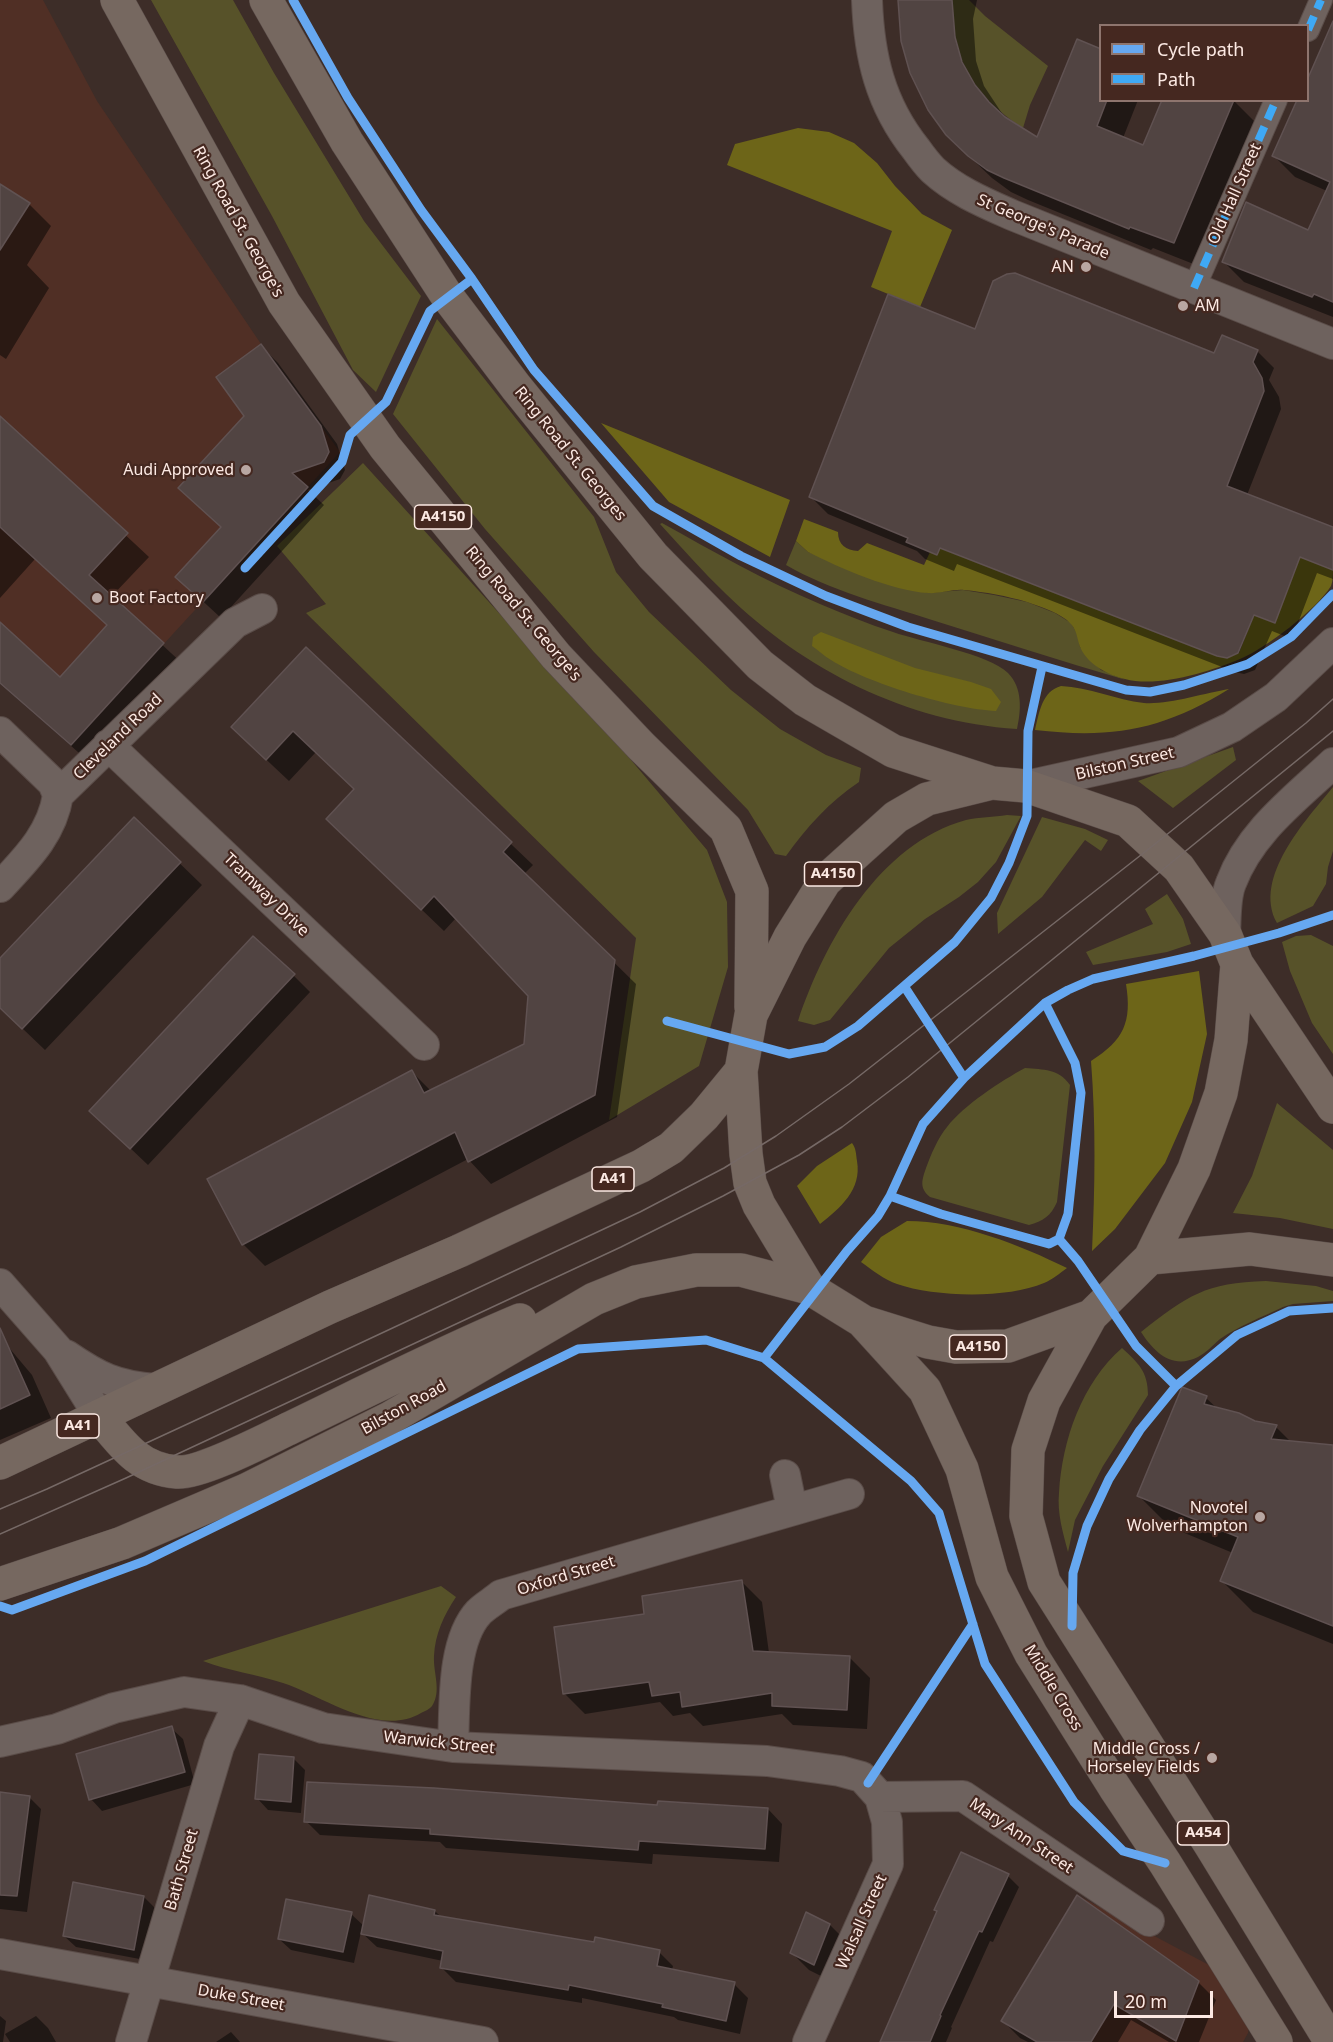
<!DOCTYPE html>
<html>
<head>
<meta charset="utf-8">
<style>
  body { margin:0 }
  #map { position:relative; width:1333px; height:2042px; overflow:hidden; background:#3d2d28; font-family:"Noto Sans",sans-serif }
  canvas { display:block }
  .legend { position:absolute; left:1099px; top:24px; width:210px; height:78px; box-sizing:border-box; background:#452820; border:2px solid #8e756e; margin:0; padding:8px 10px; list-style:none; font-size:18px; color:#fce9e3 }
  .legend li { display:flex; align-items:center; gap:12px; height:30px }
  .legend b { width:30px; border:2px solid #8e756e }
  .scale { position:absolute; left:1114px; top:1991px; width:99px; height:27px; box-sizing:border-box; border:3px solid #fce9e3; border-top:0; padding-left:8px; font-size:18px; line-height:21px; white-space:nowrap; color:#fce9e3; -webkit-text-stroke:4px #452820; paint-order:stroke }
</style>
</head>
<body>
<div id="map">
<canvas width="1333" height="2042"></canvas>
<ul class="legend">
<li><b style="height:8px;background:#66a8f1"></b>Cycle path</li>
<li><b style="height:8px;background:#3fa9f5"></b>Path</li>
</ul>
<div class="scale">20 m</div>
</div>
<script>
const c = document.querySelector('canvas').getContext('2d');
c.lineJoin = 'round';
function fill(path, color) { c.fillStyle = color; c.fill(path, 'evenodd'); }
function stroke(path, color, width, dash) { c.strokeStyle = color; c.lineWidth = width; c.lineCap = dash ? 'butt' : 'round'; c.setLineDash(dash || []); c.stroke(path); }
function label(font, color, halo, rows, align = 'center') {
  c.font = font + ' "Noto Sans",sans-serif'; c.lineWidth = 4.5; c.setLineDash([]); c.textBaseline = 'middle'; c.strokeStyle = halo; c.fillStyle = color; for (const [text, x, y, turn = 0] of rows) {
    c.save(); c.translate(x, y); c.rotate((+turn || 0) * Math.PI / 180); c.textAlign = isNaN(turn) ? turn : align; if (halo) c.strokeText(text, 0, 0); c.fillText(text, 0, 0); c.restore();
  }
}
const built = new Path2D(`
  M0,0h43l54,101 164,243 79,108 -269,293 -71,-62z
  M1077,1895l132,70 42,50 -3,18 -5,9h-206l-36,-21z`);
const green = new Path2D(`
  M151,0h82l41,73 90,148 57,75 -45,96 -23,-22 -81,-154z
  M952,0h17l16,16 63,50 -18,39 -7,23c-33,-21 -61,-51 -68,-91 -2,-12 -2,-25 -3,-37z
  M437,319l157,198 22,55 33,40 82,78 49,39 46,26 35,13 -2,14c-30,20 -52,45 -73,74l-11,-2 -27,-44 -154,-158 -109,-123 -92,-115z
  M363,463l252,278 92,109 20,52 1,65 -29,99 -90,54 27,-182 -330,-325 20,-9 -49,-58z
  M662,523c52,29 103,58 158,81 24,10 48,20 73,28 28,10 96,22 115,41 15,15 13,38 9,56 -110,-7 -213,-59 -291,-135 -23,-22 -44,-46 -66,-70z
  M796,541l12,11 120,41 35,-3 31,5 33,7 28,11 16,10 7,12 2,12 21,23 25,10c-65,-19 -129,-40 -194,-60 -49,-16 -101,-29 -146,-55z
  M1233,747l3,13 -63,48 -35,-27z
  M1333,787v64l-5,16 -2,17 -13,22 -36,17c-25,-45 29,-103 56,-136z
  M1007,815l14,1 -25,46 -18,20 -19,15 -34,22 -36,29 -59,72 -16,5 -16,-4c27,-80 81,-177 168,-201 13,-3 28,-3 41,-5z
  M1042,817l43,12 23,11 -7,11 -16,-11 -43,57 -44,37 -1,-21z
  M1167,894l16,25 8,25 -24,8 -74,13 -7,-13 67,-28 -8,-15z
  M1311,935l22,11v108l-21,-31 -22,-52 -8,-29 14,-6z
  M1025,1068c19,2 33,0 45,17l-13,117c-6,14 -14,19 -28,23l-99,-28c-11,-9 -8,-17 -4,-29 5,-14 12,-30 21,-41 17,-22 54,-46 78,-59z
  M1277,1103l56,47v79l-53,-11 -47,-5 19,-37z
  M1266,1281l50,5 17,5v10l-40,3 -10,3c-21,10 -44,19 -63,32 -7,6 -13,13 -22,18 -26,13 -44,-5 -57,-25 47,-37 64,-49 125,-51z
  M1122,1348c16,15 26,23 26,47l-45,71 -28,54 -7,32c-5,-19 -11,-39 -9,-59 3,-53 23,-110 63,-145z
  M441,1586l15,11c-12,18 -21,37 -22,59 -1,17 8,35 -2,50 -2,3 -7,5 -11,7 -42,25 -98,-17 -138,-30 -27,-9 -54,-12 -80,-22z`);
const forest = new Path2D(`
  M798,128l31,4 25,11 23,20 18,23 27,28 30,16 -32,77 -49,-20 21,-56 -165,-66 8,-21z
  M601,423l189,77 -20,57 -101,-55z
  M804,519l34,13c0,13 8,18 20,19l9,-8 57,22 6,-13 7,2 3,-6 277,108 10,2 12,-5 15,-38 21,8 25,-66 33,11c0,6 0,13 -2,18 -14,23 -66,63 -91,73 -31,13 -83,29 -115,20 -17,-4 -36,-14 -44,-30 -4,-8 -3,-17 -10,-25 -10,-11 -30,-17 -44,-22 -20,-6 -42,-10 -63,-12 -12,-1 -24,4 -36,3 -36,-2 -88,-25 -120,-41l-12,-11z
  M821,632l94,36 56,14 20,7 10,13 -5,9c-43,-2 -129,-28 -165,-51 -7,-4 -13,-10 -19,-14l1,-9z
  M1061,686c28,1 55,14 83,17 23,2 61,-10 85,-14 -66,41 -117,50 -194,41 4,-17 7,-39 26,-44z
  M1199,971l8,63 -15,68 -27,61 -50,66 -23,22c3,-64 4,-126 -1,-190 33,-21 41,-39 35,-77z
  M852,1143c4,5 4,11 5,18 5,29 -17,47 -37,63l-23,-38 20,-20z
  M907,1221c53,0 113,24 160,47 -7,5 -15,12 -23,15 -37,16 -110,14 -147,1 -12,-4 -25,-14 -36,-22l20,-25z`);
const shadow = new Path2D(`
  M900,0h77l-4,19 3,42 8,25 21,32 32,22 63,-40h38l-15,38 21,9 89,-47 23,23 -60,142 -43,-17 -2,2 -123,-50 -17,-8 -19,-14 -22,-21z
  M1333,24v293l-89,-35 -21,-21 85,-30 19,-40 -32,-14 -21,-21 34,-56v-18z
  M0,186l29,18 22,22 -24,39 22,23 -43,71 -6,-4z
  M976,331l239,24 42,-4 17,17 -5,12 10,17 2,12 -34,86 86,34v50l-16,-6 -25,66 -20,-8 -17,39 -11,4 -9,-2 -278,-108 -3,7 -29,-12 -8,-8 -89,-37 -17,-17z
  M261,346l17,17 59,81 8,26 -5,9 -32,11 16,15 -103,113 -27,-25 28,-65z
  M0,418l149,139 -38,40 75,70 -92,99 -94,-82v-60l60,55 48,-53 -73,-67 -35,39z
  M306,649l227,216 -9,9 112,110 -19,133 -126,67 -23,-25 -203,107 -22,-22 169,-172 19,19 95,-46 4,-49 -74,-78 -12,13 -94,-90 6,-51 -40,-38 -27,29 -34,-32z
  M134,819l68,66 -157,165 -45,-43v-47z
  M293,975l17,17 -162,173 -40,-38z
  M0,1337l32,38 19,43 -51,22z
  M1183,1389l23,9 13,12 35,13 22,4 15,15 42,5v197l-80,-32 -31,-31 11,-28 -63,-26 -31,-31z
  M742,1582l20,20 7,51 81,5 20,20 -3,51 -74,-4 -11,-11 -79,12 -13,-13 -17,3 -13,-14 -75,12 -20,-20 -10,-66 91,-13z
  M171,1728l12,11 12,45 -93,27 -11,-12z
  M294,1759l11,11 -4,43 -33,-3 -11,-12z
  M0,1794l29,3 12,12 -14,103 -27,-3z
  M659,1807l109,2 14,15 -3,38 -126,-8 -1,10 -206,-16 -6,-6 -120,-7 -14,-14z
  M1008,1876l11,11 -26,55 -3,-1 -39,86 1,1 -6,14h-65z
  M144,1897l11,11 -10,52 -69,-13 -12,-11z
  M1078,1897l120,85 18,18 -17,42h-30l-38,-22 -13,22h-90l-8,-4 -17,-17z
  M435,1911l6,6 154,26 64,9 14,14 -1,4 62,14 14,14 -8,36 -62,-14 -4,-3 -92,-19v5l-126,-21 -14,-14 1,-7 -66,-14 -16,-15 -7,31 -63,-13 -12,-11 72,-25 13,12z
  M806,1914l24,11 17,17 -16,39 -22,-11 -17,-17z
  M0,2016l6,5 -3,21h-3z
  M36,2016l12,12 8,14h-46l-5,-8z
  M231,2032l9,10h-24z`);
const building = new Path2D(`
  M898,0h54l3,37 7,25 13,23 14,17 16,15 32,20 40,-98 24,10v51h6l-10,26 46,19 19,-45h72l-60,143 -44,-16 -1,2 -125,-51 -17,-8 -19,-14 -22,-21 -18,-25 -18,-37 -9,-32z
  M1333,21v281l-19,-8 -2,3 -90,-35 24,-60 62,28 22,-48 -58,-26 25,-56h11v-22z
  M0,184l30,19 -30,47z
  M1015,273l199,80 8,-18 36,15 -5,12 9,16 2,13 -37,95 106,41v43l-33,-13 -25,66 -21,-8 -16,38 -11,5 -10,-2 -277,-108 -3,7 -31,-13 2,-4 -99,-41 79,-203 87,35 18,-48 14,-7z
  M261,344l60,82 8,26 -5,10 -32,11 16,14 -105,115 -28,-25 46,-50 -43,-39 66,-72 -28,-39z
  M0,416l128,117 -39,42 75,68 -93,102 -71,-62v-61l60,55 47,-52 -107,-98z
  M306,647l206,195 -9,10 112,108 -20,135 -127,67 -13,-30 -213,113 -35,-66 205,-109 12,23 100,-49 4,-48 -94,-100 -13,14 -95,-91 28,-30 -61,-58 -27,29 -35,-33z
  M134,817l47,45 -159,167 -22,-21v-50z
  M253,936l42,38 -165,175 -41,-38z
  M0,1328l30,67 -30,14z
  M1182,1387l25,9 -3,8 35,9 16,8 22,4 -6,14 62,6v181l-113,-45 18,-44 -101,-41z
  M742,1580l11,71 97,5 -3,54 -75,-4v-13l-90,14 -2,-15 -28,4 -3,-14 -86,12 -9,-67 90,-13 -2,-18z
  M172,1726l13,46 -96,28 -13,-46z
  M259,1754l35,3 -3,45 -36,-3z
  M307,1782l127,6 223,17 1,-4 110,7 -3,41 -126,-8 -1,9 -208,-16v-5l-126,-7z
  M0,1792l30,4 -13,100 -17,-1z
  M961,1852l48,22 -27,58 -3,-1 -39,84 1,1 -11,26h-50l57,-131 -3,-1z
  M73,1882l71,14 -10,54 -71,-14z
  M369,1895l66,15 -1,5 160,27 1,-5 65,13 -3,16 78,16 -9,39 -64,-14 1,-3 -94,-19 -1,5 -128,-22 3,-17 -82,-17z
  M1077,1895l122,86 -23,60 -62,-37 -23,38h-54l-36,-21z
  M286,1899l66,13 -9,40 -65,-13z
  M806,1912l24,12 -16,41 -24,-12z`);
const pedestrian = new Path2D(`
  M1308,30l13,-30
  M1194,288l82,-188`);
const minor = new Path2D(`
  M867,0c2,56 13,104 49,149 5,7 11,15 17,21 23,21 52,33 79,45l321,129
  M0,732l53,51 5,12
  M108,745l316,300
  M1026,786l153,-34 53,-25 44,-30 57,-54
  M0,887c26,-28 52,-53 58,-92l177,-172 27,-14
  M1225,934c1,-16 0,-37 6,-51 19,-51 64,-84 102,-120
  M0,1284l58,66 41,66
  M66,1355c32,22 50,31 90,34
  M785,1475l7,34
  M0,1742l57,-13 57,-21 70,-16 56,8 83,28 130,19 314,14 73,10 22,6 18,20 7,25 1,42 -80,178
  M453,1747c2,-39 -2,-105 26,-135 6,-6 15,-11 22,-17l348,-101
  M880,1797l83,-1 186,125
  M0,1954l483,88
  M131,2042l88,-296 21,-46`);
const trunk = new Path2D(`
  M117,0l167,303 101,144 171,209 85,90 85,83 26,62 -1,116
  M266,0l81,142 100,154 69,91 137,169 107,109 45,35 88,51 99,32
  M992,783l34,3 102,35 51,47 46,66 12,30 -6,76 -10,53 -27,76 -44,89 -59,58 -83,30 -52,1 -28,-5 -64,-20 -55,-34 -50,-83 -9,-22 -4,-29 -5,-83 10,-56 39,-78 35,-56 71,-64 31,-18z
  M1237,964l96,143
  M1150,1258l100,-9 83,11
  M1091,1316l-47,85 -16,49 -2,66 18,66 167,264 120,196
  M864,1323l61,67 37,79 30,108 39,77 84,134 50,75 111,179
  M99,1416c23,28 39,53 78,56 23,2 88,-32 111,-43 77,-37 153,-76 232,-109
  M0,1463l330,-156 129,-56 182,-85 30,-18 33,-32 37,-45
  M0,1584l122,-41 124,-53 144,-72 204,-119 42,-17 60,-12h45l68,18`);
const tram = new Path2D(`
  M0,1509l47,-20 160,-74 433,-203 84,-44 52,-32 73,-52 306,-240 151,-121 27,-24
  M0,1534l126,-56 495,-231 102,-51 76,-41 43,-28 66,-50 425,-346`);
const quiet = new Path2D(`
  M1308,30l13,-30
  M1194,288l82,-188`);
const cycleway = new Path2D(`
  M293,0l55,98 73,112 51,69 62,91 119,136 88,50 85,40 82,31 218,63 24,2 34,-7 64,-21 43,-27 42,-43
  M245,568l97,-106 8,-27 36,-33 44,-91 42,-32
  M904,986l60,92
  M1045,1003l30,60 6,30 -13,121 -9,25
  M667,1021l122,33 36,-7 33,-21 97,-84 36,-44 18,-35 18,-47 1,-85 14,-64
  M890,1196l51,18 108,30 10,-5 19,22 58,85 40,40
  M764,1358l83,-107 31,-35 12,-20 33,-72 41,-46 81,-75 23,-13 25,-11 101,-23 85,-23 54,-18
  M0,1606l12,4 133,-49 433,-212 128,-9 58,18 147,123 28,32 46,151 89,138 49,49 42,12
  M1072,1626l1,-53 14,-47 22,-47 31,-49 36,-44 61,-51 52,-24 44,-3
  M868,1783l105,-159`);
const markers = [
  [1086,267,6,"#b9a7a2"],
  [1183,306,6,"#b9a7a2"],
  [246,470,6,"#b9a7a2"],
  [97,598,6,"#b9a7a2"],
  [1260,1517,6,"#b9a7a2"],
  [1212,1758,6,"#b9a7a2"]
];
const shields = [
  [443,517,57],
  [833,874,57],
  [613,1179,42],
  [978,1347,57],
  [78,1426,42],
  [1203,1833,51]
];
const shieldNames = [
  ["A4150",443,517],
  ["A4150",833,874],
  ["A41",613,1179],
  ["A4150",978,1347],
  ["A41",78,1426],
  ["A454",1203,1833]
];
const streetNames = [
  ["Old Hall Street",1235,194,-66],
  ["Ring Road St. George's",238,222,61],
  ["St George's Parade",1043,227,23],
  ["Ring Road St. Georges",570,454,51],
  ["Ring Road St. George's",523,614,50],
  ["Cleveland Road",118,737,-44],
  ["Bilston Street",1125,764,-13],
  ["Tramway Drive",266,895,44],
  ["Bilston Road",404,1408,-29],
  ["Oxford Street",566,1576,-17],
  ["Middle Cross",1053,1688,59],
  ["Warwick Street",439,1743,6],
  ["Mary Ann Street",1021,1836,34],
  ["Bath Street",182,1870,-74],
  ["Walsall Street",862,1922,-66],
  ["Duke Street",241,1998,10]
];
const poiNames = [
  ["AN",1074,267],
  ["AM",1195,306,"left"],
  ["Audi Approved",234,470],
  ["Boot Factory",109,598,"left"],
  ["Novotel",1248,1508],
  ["Wolverhampton",1248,1526],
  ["Middle Cross /",1200,1749],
  ["Horseley Fields",1200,1767]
];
fill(built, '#502f25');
fill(green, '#575229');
fill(forest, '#6d6518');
fill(shadow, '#0007');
fill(building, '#514442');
stroke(building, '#605252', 1.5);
stroke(pedestrian, '#5a4c48', 24);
stroke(minor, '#5a4c48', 32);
stroke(trunk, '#5a4c48', 34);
stroke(pedestrian, '#6e625e', 22);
stroke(minor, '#6e625e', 30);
stroke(trunk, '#766860', 33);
stroke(tram, '#766966', 1.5);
stroke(quiet, '#3fa9f5', 8, [15, 8]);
stroke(cycleway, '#66a8f1', 9);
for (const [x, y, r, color] of markers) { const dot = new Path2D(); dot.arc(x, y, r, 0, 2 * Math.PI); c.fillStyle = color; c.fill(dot); stroke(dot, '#452820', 2); }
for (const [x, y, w] of shields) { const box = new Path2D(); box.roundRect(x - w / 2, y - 12, w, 24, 4.5); c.fillStyle = '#452820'; c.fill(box); stroke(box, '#fce9e3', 1.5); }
label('bold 15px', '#fce9e3', null, shieldNames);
label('16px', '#fce9e3', '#452820', streetNames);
label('16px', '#fce9e3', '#452820', poiNames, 'right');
</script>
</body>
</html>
